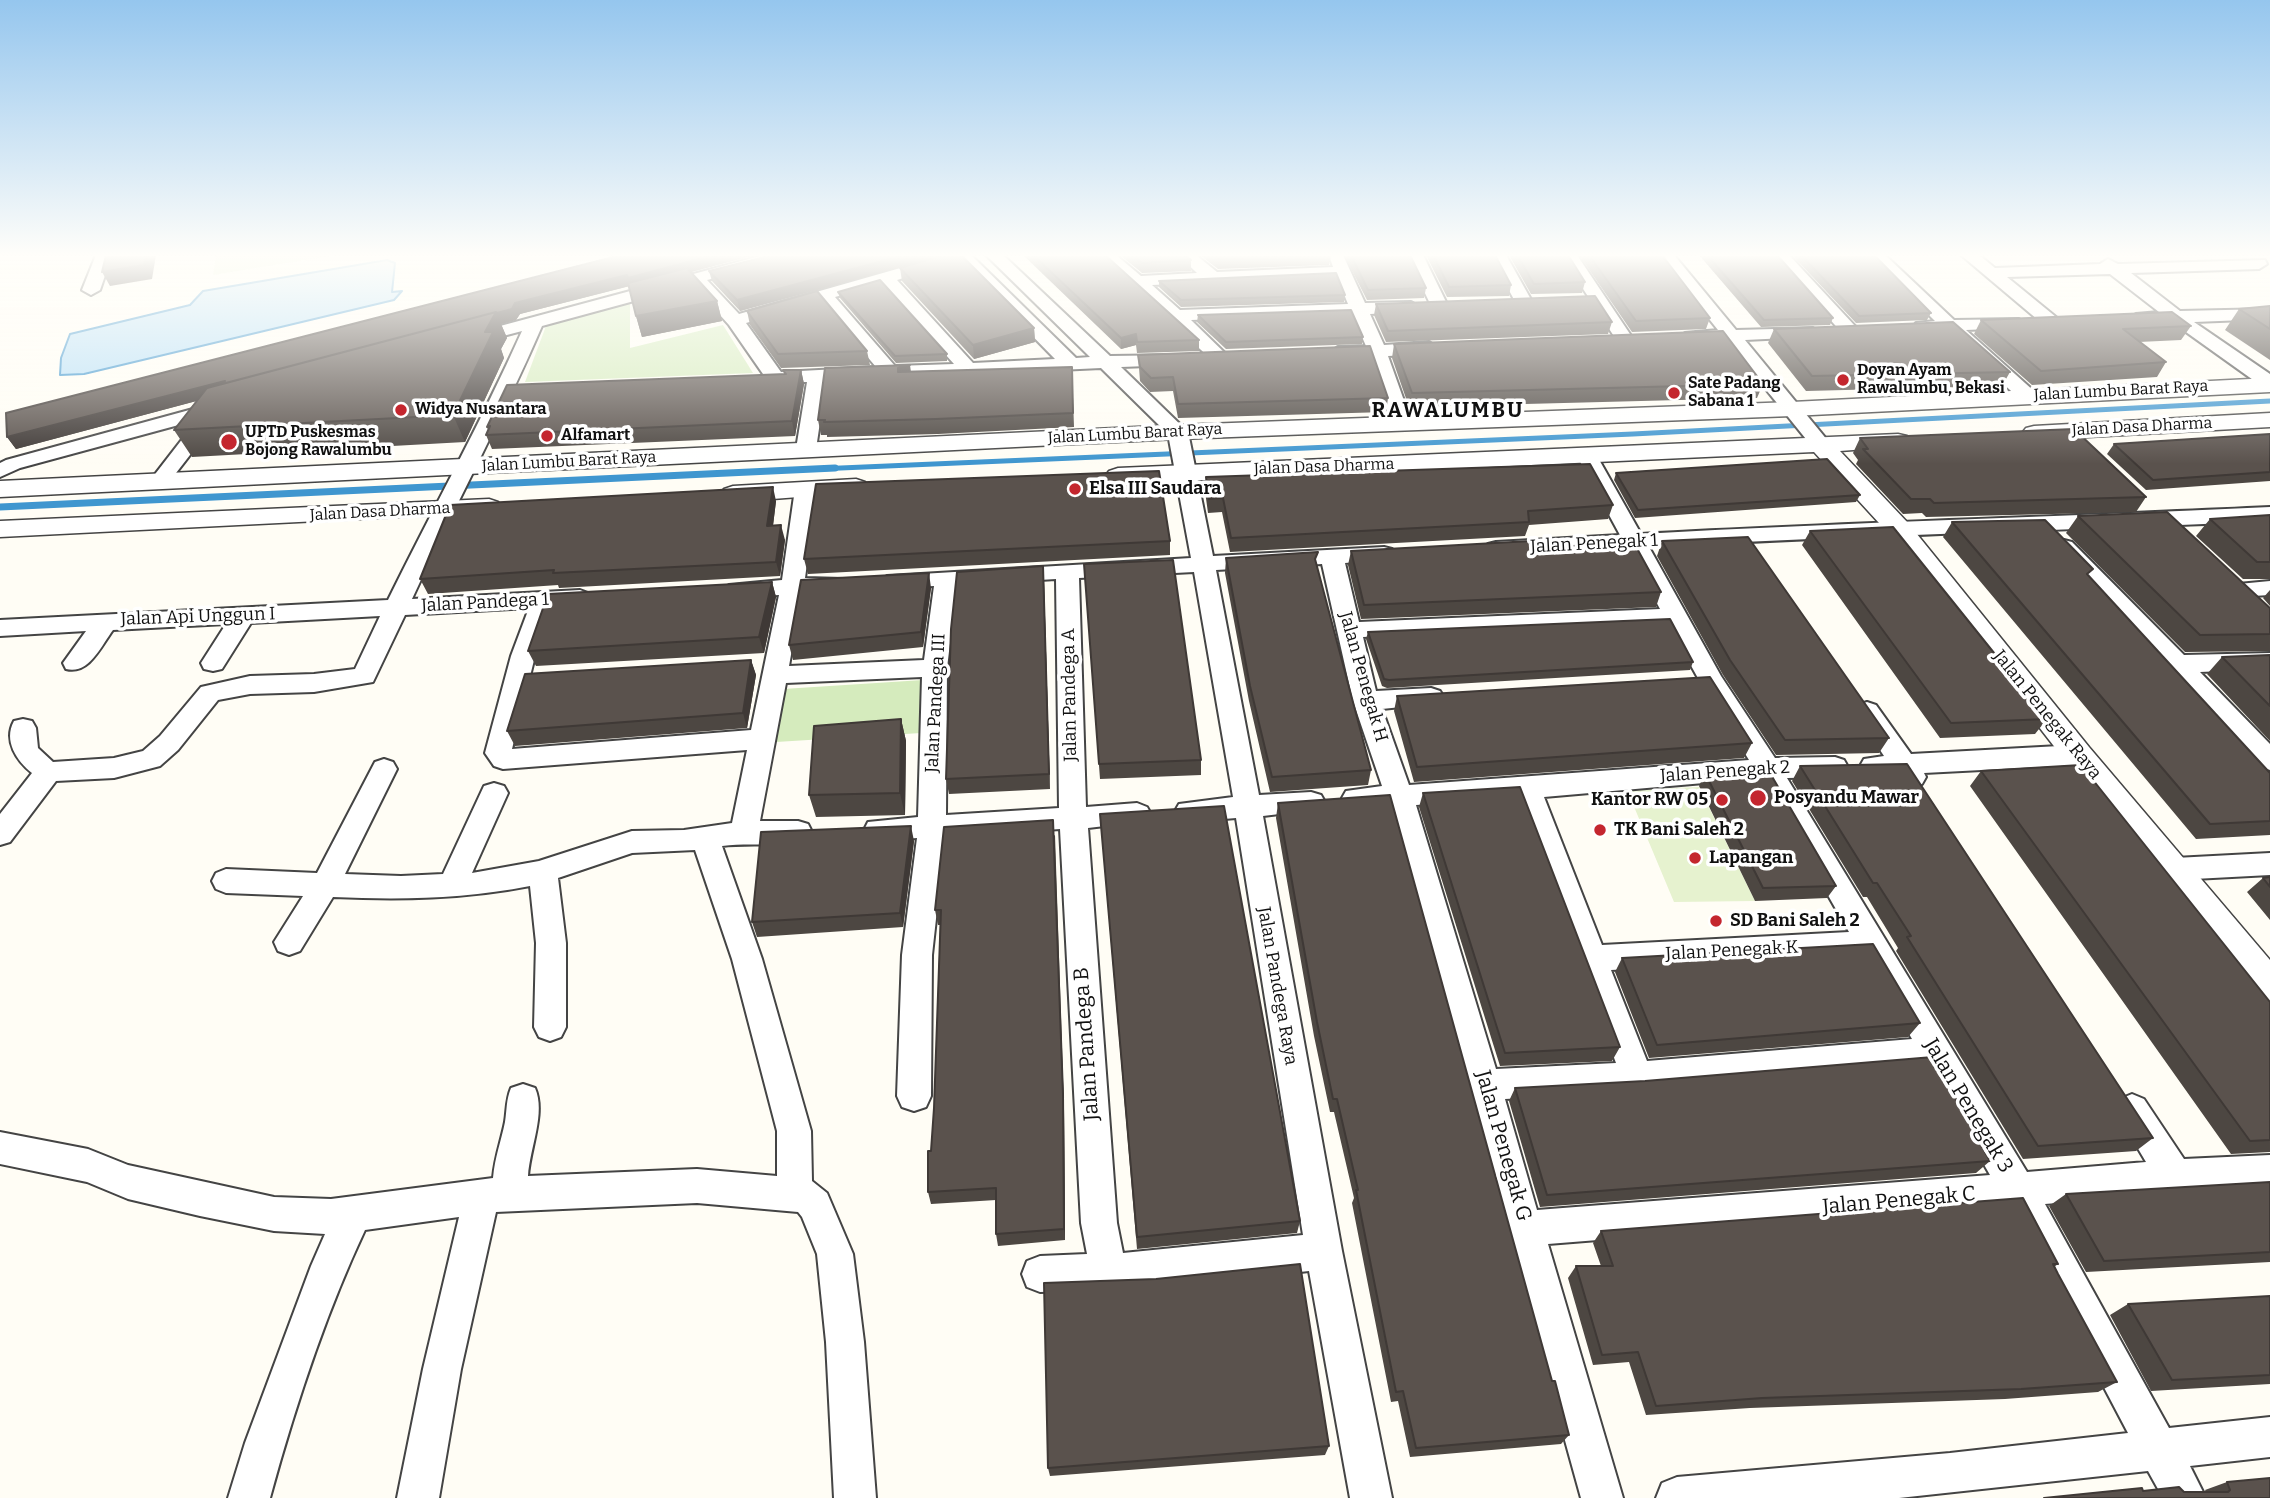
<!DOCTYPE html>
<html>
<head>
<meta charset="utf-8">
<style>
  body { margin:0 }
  canvas { display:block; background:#fffdf5 }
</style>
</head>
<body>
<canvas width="2270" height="1498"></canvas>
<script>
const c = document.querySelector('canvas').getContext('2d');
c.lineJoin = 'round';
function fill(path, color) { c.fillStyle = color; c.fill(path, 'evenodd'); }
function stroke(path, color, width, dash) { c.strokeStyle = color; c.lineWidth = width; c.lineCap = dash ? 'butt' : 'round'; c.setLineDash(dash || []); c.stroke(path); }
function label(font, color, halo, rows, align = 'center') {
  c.font = font + ' Bitter,serif'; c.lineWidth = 7; c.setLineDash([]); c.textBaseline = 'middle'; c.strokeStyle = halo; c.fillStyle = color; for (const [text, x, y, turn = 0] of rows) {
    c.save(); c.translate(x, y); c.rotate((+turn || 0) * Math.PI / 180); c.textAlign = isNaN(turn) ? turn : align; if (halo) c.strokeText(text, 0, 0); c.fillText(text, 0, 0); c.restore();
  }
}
const green = new Path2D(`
  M630,300v48l93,-23 30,48 -228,9 21,-56z
  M923,680l-2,53 -145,9 7,-53z`);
const pitch = new Path2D(`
  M216,255h120l-123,20z
  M1699,787l56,114 -81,1 -47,-112z`);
const water = new Path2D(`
  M387,260l8,3 -3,29 10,-1 -8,9 -310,74 -24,1 1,-17 9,-24 120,-29 13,-14z`);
const streamFar1 = new Path2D(`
  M794,470l839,-36 637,-33`);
const stream = new Path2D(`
  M0,507l835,-39`);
const minor = new Path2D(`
  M96,255h16l-12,35 -9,5 -9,-5z
  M764,255h26l-2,4 -81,21 32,34 207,-59h25l105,103 14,-1 -104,-102h17l107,101 71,-1 2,4 -2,4 -7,2 -53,2 67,65 25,124 171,-9 8,2 3,5 -3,5 -47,4 14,59 301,-13 -33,-61 -131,8 -8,-2 -3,-5 3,-5 8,-2 124,-7 -43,-79 3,-4h14l3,4 44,78c210,-12 419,-17 629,-27v14c-207,10 -414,14 -621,26l72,129 54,82 60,-1 9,3 4,7 -4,7 -9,3 -48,1 240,394 119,-10 -31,-52 5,-11 12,-5 12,5 40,60 86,-4v34l-95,4 -130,11 124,224 101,-11v40l-80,9 16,32h-43l-15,-27 -249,27h-243l6,-15 15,-6 273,-24 178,-20 -119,-226 -461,37 75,254h-42l-192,-692 -33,2 -10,-3 -4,-7 4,-7 36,-5 -29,-85 -31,-137 -106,6 43,225 52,-3 10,3 4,7 -4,7 -58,7 79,435 50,247h-42l-41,-227 -153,17 -116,4 -13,-5 -5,-13 5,-13 13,-5 47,-2 -6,-31 -21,-394 -115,8 -13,118 -1,141 -5,11 -12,4 -12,-4 -5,-11 5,-141 15,-117 -39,3 -10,-3 -4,-8 4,-8 50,-5 4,-140 -136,6 -26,138h38l10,3 4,8 -4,8c-27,8 -58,2 -86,6l40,113 49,172 1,50 15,12 26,61 11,88 12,156h-42l-8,-156 -9,-88 -15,-37 -4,-5 -101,-9 -201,9 -35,157 -22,129h-42l26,-129 36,-152 -94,13c-40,85 -70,177 -95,268h-42l17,-55 66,-177 14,-32 -51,-3 -74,-15 -72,-17 -41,-17 -87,-18v-32l88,17 40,16 146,32 57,2 162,-21c2,-22 8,-36 12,-56 2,-12 1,-22 6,-34l12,-4 12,4c11,25 -5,59 -7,88l169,-7 80,7v-45l-45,-172 -37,-109 -63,3 -74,25 8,65v84l-5,10 -11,4 -11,-4 -5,-10 2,-84 -6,-57c-66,13 -130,14 -197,11l-33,54 -11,4 -11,-4 -4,-9 29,-46 -77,-3 -10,-4 -4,-8 4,-8 10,-4 91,4 58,-111 9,-3 9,3 4,7 -52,105 56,2 42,-2 41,-88 10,-3 10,3 4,7 -36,80 67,-12 93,-30 52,-1 48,-7 15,-73 -244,19 -9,-3 -9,-13 26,-97 18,-48 -124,7 -32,67 -59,10 -64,2 -32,6 -40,50 -18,16 -46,12 -58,3 -46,61 -10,3v-31l32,-41c-15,-12 -29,-32 -18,-52l9,-2 9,2 4,7 2,20 15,14 61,-4 29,-7 17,-15 41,-49 49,-11 64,-2 41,-5 25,-53 -129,7 -29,46 -9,2 -9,-2 -3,-6 25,-39 -113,6c-12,16 -24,45 -47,39l-3,-6 23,-32 -86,5v-16l388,-20c44,-90 93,-177 134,-269l-53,14 -6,-1 -3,-4 3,-4zM959,261l96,98 -82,4 -76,-83zM882,284l72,80 -59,2 -60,-69zM693,285l36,40 34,49 -4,4 2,4h46l-11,67 3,4h14l3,-4 10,-68 275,-13 67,66 23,124 -304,18 -3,5 3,5 8,2 39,-2 -10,74 -135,6 13,-73 41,-4 3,-5 -3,-5 -38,-1 12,-89 -4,-4h-14l-4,4 -13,91 -53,5 -4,5 4,5 8,2 42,-2 -28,135 -239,19 23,-93 18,-49 35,-4 4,-5 -4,-5 -8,-3 -168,9c42,-92 90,-180 130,-273zM821,302l55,65 -95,5 -35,-49zM1194,572l39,225 -54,7 -4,7 4,7 10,4 47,-4 67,417 -180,18 -6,-30 -29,-395 59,-7 4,-7 -4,-7 -10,-4 -51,4 -7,-229zM1056,579l3,229 -113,7 1,-147 10,-83zM1668,624l31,56 50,80 -340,25 -27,-76 58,-6 4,-6 -4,-6 -9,-3 -55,3 -13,-54zM1761,778l88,154 -247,13 -58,-148zM1517,799l99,264 -120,6 -80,-264zM1864,956l48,83 -265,22 -36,-91zM1928,1067l62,108 -453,35 -32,-111 132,-7z
  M1098,255h18l25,21 56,-3 -19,-18h18l21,17 116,-5 -4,-12h14l22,48 46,-1 9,5 -9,5 -41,2 14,31 45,-3 9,6 -9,6 -41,2 24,67 -3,4h-14l-3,-4 -22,-66 -32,2 -9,-6 9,-6 28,-1 -14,-32 -161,6 38,37 -9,6 -7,-2zM1337,277l11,27 -168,6 -28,-25z
  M1407,255h16l25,51 -3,4h-12z
  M1490,255h16l27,48 -3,4h-12z
  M1561,255h16l57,85 -3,4h-12z
  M1658,255h16l62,75 77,-2 3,4 -3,4 -6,1 -62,3 83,101 3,4 -3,4h-14l-87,-108h-42l-3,-4 3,-4 33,-3z
  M1772,255h17l66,71 3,4 -3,4h-12z
  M1868,255h17l69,65 65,-1 3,4 -3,4 -6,1 -47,2 69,62 3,4 -3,4h-14l-76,-69h-29l-3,-4 3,-4 19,-2z
  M1961,255h18l16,13 105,-4 8,-5 10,5 147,-4 2,4 -8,5 -128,4 49,38 90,-2v10l-76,3 76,52v15l-7,-2 -91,-65h-36l-3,-4 3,-4 23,-2 -49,-38 -103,3 49,40 3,4 -9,5 -6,-1z
  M215,403l10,6 -3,4 -9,3 4,4 -51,66h-14l-3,-4 48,-62 -177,48 -20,9v-14l6,-3z
  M2064,540l8,2 112,113 86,-2v16l-70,3 70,72v26l-9,-3 -205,-215 -3,-5 3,-5z
  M2270,581v14l-34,2 -8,-2 -4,-5 4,-5z
  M1867,702l9,3 35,49 167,-9 9,3 4,7 -4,7 -9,3 -154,8 2,4 -4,7c-12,4 -18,1 -25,-9l-24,1 -9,-3 -4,-7 4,-7 20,-3 -30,-45 4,-6z
  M2270,853v22l-95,5 -10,-3 -4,-8 4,-8 10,-3z`);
const tertiary = new Path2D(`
  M2270,378v14l-478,24 -614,23 -1178,58v-16l1178,-56 614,-23z
  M2270,413v14l-236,13 -8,-2 -4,-5 4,-5 8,-2z
  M1898,434l9,2 3,5 -3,5 -67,5 68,72 181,224 181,213v43l-13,-5 -94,-119 -96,-116 -177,-228 -76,-83 -696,32 -9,-3 -4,-5 4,-5 9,-3z
  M856,479l9,3 4,5 -4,5 -132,10 -9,-3 -4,-5 4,-5 9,-3z
  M489,499l9,3 4,5 -4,5 -498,25v-16z`);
const wall = new Path2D(`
  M621,255h134l-64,17 26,29 5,20 -80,16 -6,-21 -7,-30 -109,28 -4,6 -15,4 6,14 -6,11 3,9 -39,84 -273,15 -18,-27 22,-29 -180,48 -9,-12z
  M961,255l73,73 1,14 -61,17 -72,-78 -2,-13 27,-8 -187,51 -28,-30 -3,-10z
  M1023,255h82l94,85v11l-62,2 -1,-8 -15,4z
  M1120,255h65l6,5v11l-49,2z
  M1200,255h131l-2,10 -111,4z
  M1344,255h66l16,33 -2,10 -57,2z
  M1426,255h69l16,30 -2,11 -62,1z
  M1509,255h59l17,27 -3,11 -51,1z
  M1579,255h83l48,63 -4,11 -74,3z
  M1699,255h78l56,63 -3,7 -69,2z
  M1792,255h82l57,58 -4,7 -71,3z
  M1159,281l186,14 -1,7 -163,5 -22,-20z
  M838,292l109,62v7l-51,2 -56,-65z
  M1376,304l236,18 -4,12 -222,8 -12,-27z
  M2270,306v54l-45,-30 14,-21z
  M747,311l120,40 3,14 -89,3 -31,-43z
  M1198,315l165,22 -1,7 -136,5 -29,-27z
  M1981,320l210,6 -10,14 -42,2 27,20 -9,15 -125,8 -58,-51z
  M1774,329l236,43 -8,14 -196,5 -38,-48z
  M1394,344l369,40 -6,14 -348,9 -17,-49z
  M1138,355l250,43 -2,14 -208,6 -5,-27 -23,1 -10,-11z
  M1072,367l2,60 -136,7 -111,3v-2h-6l-3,-15 93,-48z
  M783,370h18l3,14 -9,52 -303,13 -6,-14 2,-5 -1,-3 297,-53z
  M2270,434v47l-124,9 -39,-36 7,-10z
  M1860,438l286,59 -10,15 -210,5 -4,-4 -19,1 -47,-50 2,-4 -5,-7z
  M1616,473l244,22 -4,7 -221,16 -21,-38z
  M1206,477l407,28 -5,14 -79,6 -4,11 -295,16 -8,-40 -14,1 -3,-22z
  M776,501l-3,25 12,14 -5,36 -221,12 -1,-3 -130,9 -8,-15z
  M2270,515v64h-27l-47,-43 14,-17z
  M2078,516l192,92v43l-85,1 -119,-119z
  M1952,522l136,53 182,198v62l-74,4 -253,-302z
  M1810,531l237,188 -12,15 -95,4 -138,-193z
  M1170,541v14l-362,19 -4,-15z
  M1662,541l227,197 -10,15 -103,2 -53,-80 -66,-119z
  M1531,548l130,44 -5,15 -295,12 -13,-54 3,-14z
  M1226,558l90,7 55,205 -3,15 -98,7 -21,-91 -24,-128z
  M1084,564l117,196v15l-101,4z
  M1044,581l6,208 -101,5 -3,-15z
  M772,582l4,15 -12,56 -228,13 -8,-15z
  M931,588l-8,59 -130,13 -4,-15z
  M2270,590v16l-7,-8z
  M1368,632l325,30 -3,8 -303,18 -5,-2 -16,-47z
  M2270,655v86l-63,-67 15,-17z
  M751,660l5,15 -9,53 -232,18 -8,-15z
  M1397,696l355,47 -8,15 -330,24 -20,-71z
  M901,719l5,22 -1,74 -89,2 -7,-22z
  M1800,766l353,372 -17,13 -113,8 -127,-208 2,-3 -31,-51h-4l-71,-116z
  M1981,771l289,231v150l-39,2 -261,-368z
  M1705,773l131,113 -9,12 -72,3 -56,-115z
  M1423,793l197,254 -8,14 -112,5 -81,-259z
  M1278,803l274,578 17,54 -8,9 -151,13 -12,-56 -7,1 -39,-199 2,-5 -20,-86h-4l-16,-76 -38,-218z
  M1100,814l200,407 -3,12 -160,16z
  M1055,835l9,273 1,132 -67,6 -2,-12v-34l-65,4 -3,-12 6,-84 6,-183h-2l-3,-15z
  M914,841l-11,86 -146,10 -5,-15z
  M2270,877v43l-23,-28 16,-14z
  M1622,958l298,65 -12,14 -259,21 -34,-86z
  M1515,1088l475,73 -14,12 -436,34 -31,-106z
  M2270,1182v80l-184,10 -37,-66 17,-12z
  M1601,1231l457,33 -4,3 63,115 -19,10 -93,7 -255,9 -104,7 -17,-53 -36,3 -25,-87 8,-12h25l-8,-23z
  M2270,1296v88l-119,7 -41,-76 18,-11z
  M1329,1446l-4,9 -275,21 -2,-8z
  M2227,1482l43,16 -127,-7 63,1 -1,-2z`);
const shadedWall = new Path2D(`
  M146,255h10l-4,24 -42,7 -8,-14z
  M714,255h41l-124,33 -1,-2 -110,28 -4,6 -15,4 6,14 -6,11 3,9 -39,84 -12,-27 -230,-21 -207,55 -9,-12 489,-125 19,-9 112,-28z
  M905,255h40l-205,56 -3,-11z
  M717,301l5,20 -80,16 -6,-21z
  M1034,328l1,14 -61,17 -1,-14z
  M1136,334v11l-15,4v-11z
  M910,365l2,14 -12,4 -2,-15z
  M801,370l3,14 -9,52 -3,-15z
  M773,487l3,14 -5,40 -4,-15z
  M781,525l4,15 -5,36 -4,-14z
  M1043,566l1,15 6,208 -1,-15z
  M929,573l2,15 -8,59 -2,-15z
  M772,582l4,15 -12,56 -5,-16z
  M751,660l5,15 -9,53 -4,-15z
  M901,719l5,22 -1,74 -5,-22z
  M1053,820l11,288 1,132 -1,-11z
  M911,826l3,15 -11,86 -3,-14z`);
const building = new Path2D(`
  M106,255h40l-2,10 -42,7z
  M621,255h93l-86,23 -1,-3 -112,28 -3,6 -15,4 -1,-1 -274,72 3,-3 -218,56 -1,-24z
  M772,255h133l-168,45 -28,-29z
  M943,255h18l73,73 -61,17 -73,-77z
  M1033,255h72l94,85 -62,2 -1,-8 -15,4z
  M1132,255h53l6,5 -49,3z
  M1213,255h103l-98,4z
  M1351,255h59l16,33 -58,2z
  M1433,255h62l16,30 -62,2z
  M1517,255h51l17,27 -51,2z
  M1589,255h73l48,63 -74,3z
  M1707,255h70l56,63 -69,2z
  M1801,255h73l57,58 -72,3z
  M687,268l30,33 -81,15 -8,-33z
  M1336,273l9,22 -164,5 -22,-19z
  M880,280l67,74 -52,2 -57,-64z
  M817,291l50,60 -89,3 -31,-43z
  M1595,296l17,26 -224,9 -12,-27z
  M2270,306v23l-31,-20z
  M1351,310l12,27 -137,5 -28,-27z
  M496,312l-11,20h8l-40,83 -279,15 33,-42z
  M2172,312l19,14 -68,3 43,33 -125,9 -60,-51z
  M1953,322l57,50 -198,4 -38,-47z
  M1723,331l40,53 -351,9 -18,-49z
  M1370,346l18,52 -210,6 -5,-27 -22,1 -11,-11 -2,-12z
  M910,365l-12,3v4l174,-5 1,46 -137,6 -112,3 1,-2h-7l7,-52z
  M783,370h18l-9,51 -306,14 4,-9 -3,1 20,-42 279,-11z
  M2074,429l72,68 -212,6 -4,-4h-19l-48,-50h5l-8,-11z
  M2270,434v38l-117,8 -39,-36z
  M1827,459l33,36 -222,15 -22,-37z
  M1590,464l23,41 -85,6 1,11 -298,16 -8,-40 -14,1 -3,-22z
  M1159,471l11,70 -366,18 12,-75z
  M773,487l-6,39 14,-1 -5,37 -223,11 1,-3 -134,9 30,-74z
  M2167,512l103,96v26l-70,1 -122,-119z
  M2270,515v47h-13l-47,-43z
  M2045,520l48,49 -6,5 183,199v48l-60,3 -258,-302z
  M1893,527l154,192 -96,4 -141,-192z
  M1748,537l141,201 -104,2 -55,-80 -68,-119z
  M1531,541v7l103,-5 27,49 -297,13 -13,-54z
  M1318,552l-3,7 56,211 -99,7 -22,-91 -24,-128z
  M1173,560l28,200 -102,4 -15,-200z
  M1043,566l6,208 -103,5 5,-150 6,-57z
  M929,573l-8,59 -132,13 12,-65z
  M772,582l-13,55 -231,14 20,-57z
  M1670,619l23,43 -304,18 -5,-1 -16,-47z
  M2270,655v51l-48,-49z
  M751,660l-8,53 -236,18 18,-57z
  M1710,677l42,66 -335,24 -20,-71z
  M901,719l-1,74 -91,2 5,-69z
  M1907,764l246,374 -115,8 -131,-209 4,-1 -34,-53h-4l-73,-117z
  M2081,765l189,237v138l-20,1 -269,-370z
  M1767,768l69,118 -73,2 -58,-115z
  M1520,787l100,260 -115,6 -82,-260z
  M1390,795l162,586h3l14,54 -153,13 -13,-57 -7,1 -40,-202h2l-21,-91h-4l-16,-77 -39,-219z
  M1224,806l76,415 -163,16 -37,-423z
  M1053,820l10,274 1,135 -68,5v-46l-68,4v-41h3l3,-43 7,-198h-6l9,-83z
  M911,826l-11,87 -148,9 9,-90z
  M2270,877v10l-7,-9z
  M1873,944l47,79 -263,22 -35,-87z
  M1933,1057l57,104 -443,34 -32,-107 130,-7z
  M2270,1182v70l-166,9 -38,-67z
  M2023,1198l35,66h-5l5,10 59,108 -96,7 -259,9 -106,8 -18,-54 -36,3 -26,-89h37l-12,-35z
  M1300,1264l29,182 -281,22 -4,-185 112,-4z
  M2270,1296v79l-98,5 -44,-76z
  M2270,1478v20h-226l98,-10 1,3 36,-4 5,5h44l2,-2 -3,-8z`);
const markers = [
  [1843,380,7,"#c4262e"],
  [1674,393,7,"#c4262e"],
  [401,410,7,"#c4262e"],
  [547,436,7,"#c4262e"],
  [229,442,9,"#c4262e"],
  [1075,489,7,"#c4262e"],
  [1758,798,9,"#c4262e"],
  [1722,800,7,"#c4262e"],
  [1600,830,7,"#c4262e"],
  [1695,858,7,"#c4262e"],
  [1716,921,7,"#c4262e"]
];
const farPoinames = [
  ["Doyan Ayam",1857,371],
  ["Rawalumbu, Bekasi",1857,389],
  ["Sate Padang",1688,384],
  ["Sabana 1",1688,402],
  ["Widya Nusantara",415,410],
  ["UPTD Puskesmas",245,433],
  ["Bojong Rawalumbu",245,451],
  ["Alfamart",561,436]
];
const farStreetnames = [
  ["Jalan Lumbu Barat Raya",2121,391,-3],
  ["Jalan Dasa Dharma",2142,427,-3],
  ["Jalan Lumbu Barat Raya",1135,434,-3],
  ["Jalan Lumbu Barat Raya",569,462,-3],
  ["Jalan Dasa Dharma",1324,467,-2],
  ["Jalan Dasa Dharma",380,512,-3]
];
const poiNames = [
  ["Elsa III Saudara",1089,489],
  ["Posyandu Mawar",1774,798],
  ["Kantor RW 05",1708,800,"right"],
  ["TK Bani Saleh 2",1614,830],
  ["Lapangan",1709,858],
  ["SD Bani Saleh 2",1730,921]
];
const streetNames = [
  ["Jalan Penegak 1",1594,544,-3],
  ["Jalan Pandega 1",485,603,-3],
  ["Jalan Api Unggun I",198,617,-2],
  ["Jalan Penegak H",1363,677,74],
  ["Jalan Pandega A",1070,695,-91],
  ["Jalan Pandega III",936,703,-87],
  ["Jalan Penegak Raya",2047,715,51],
  ["Jalan Penegak 2",1725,772,-4],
  ["Jalan Penegak K",1732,951,-3],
  ["Jalan Pandega Raya",1277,986,80]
];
const farDistrictnames = [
  ["RAWALUMBU",1448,411]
];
const nearStreetnames = [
  ["Jalan Pandega B",1087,1044,-94],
  ["Jalan Penegak 3",1968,1106,59],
  ["Jalan Penegak G",1503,1146,74],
  ["Jalan Penegak C",1899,1201,-5]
];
fill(green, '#d5ebbd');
fill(pitch, '#e6f2cf');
fill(water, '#b9e0f7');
stroke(water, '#3f96cf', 2);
stroke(streamFar1, '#3f96cf', 5);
stroke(stream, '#3f96cf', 7);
stroke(minor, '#444', 4);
stroke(tertiary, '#444', 3);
fill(minor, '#fff');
fill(tertiary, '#fff');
fill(wall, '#4d4742');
fill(shadedWall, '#3f3936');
fill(building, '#5a524d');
stroke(building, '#3f3936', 2);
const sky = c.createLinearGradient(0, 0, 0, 464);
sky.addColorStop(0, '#95c6ee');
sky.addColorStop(0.55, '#fffefa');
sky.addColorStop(1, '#fffefa00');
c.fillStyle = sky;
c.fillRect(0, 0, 2270, 464);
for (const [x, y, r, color] of markers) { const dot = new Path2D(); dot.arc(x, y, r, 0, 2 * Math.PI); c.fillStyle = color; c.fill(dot); stroke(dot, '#fff', 2.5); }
label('bold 16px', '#111', '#fff', farPoinames, 'left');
label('16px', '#111', '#fff', farStreetnames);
label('bold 18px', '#111', '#fff', poiNames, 'left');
label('18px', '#111', '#fff', streetNames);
c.letterSpacing = '2px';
label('bold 21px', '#111', '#fff', farDistrictnames);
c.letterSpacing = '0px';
label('21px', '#111', '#fff', nearStreetnames);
</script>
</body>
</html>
